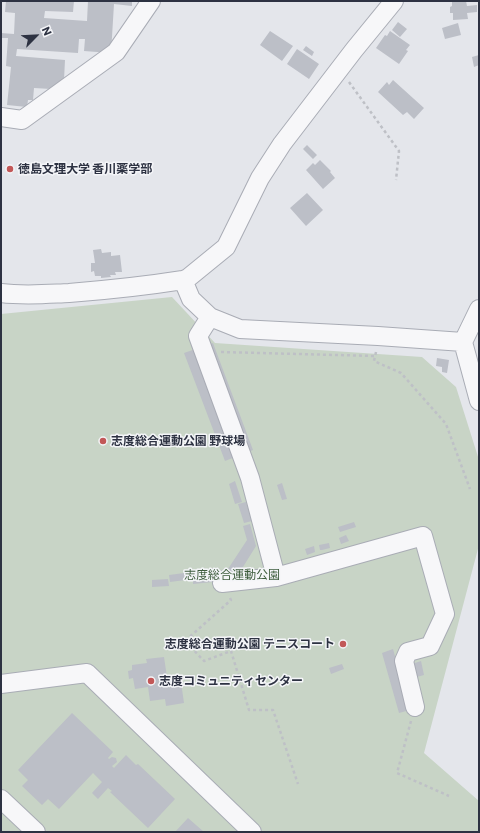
<!DOCTYPE html>
<html>
<head>
<meta charset="utf-8">
<style>
  body { margin:0 }
  #map { position:relative; width:480px; height:833px; overflow:hidden; background:#e4e6eb; font-family:Commissioner,sans-serif }
  canvas { display:block }
  .frame { position:absolute; inset:0; border:2px solid #2d3242; pointer-events:none }
  .north { position:absolute; left:16px; top:16px; width:40px; height:40px; -webkit-text-stroke:3px #f4f5f8; paint-order:stroke; rotate:66deg; font-size:11px; font-weight:700; line-height:16px; text-align:center; color:#2d3242 }
  .north::after { content:''; display:block; margin:auto; width:14px; height:18px; background:#2d3242; clip-path:polygon(50% 0,100% 100%,50% 72%,0 100%) }
</style>
</head>
<body>
<div id="map">
<canvas width="480" height="833"></canvas>
<div class="frame"></div>
<div class="north">N</div>
</div>
<script>
const c = document.querySelector('canvas').getContext('2d');
c.lineJoin = 'round';
function fill(path, color) { c.fillStyle = color; c.fill(path, 'evenodd'); }
function stroke(path, color, width, dash) { c.strokeStyle = color; c.lineWidth = width; c.lineCap = dash ? 'butt' : 'round'; c.setLineDash(dash || []); c.stroke(path); }
function label(font, color, halo, rows, align = 'center') {
  c.font = font + ' Commissioner,"Noto Sans JP",sans-serif'; c.lineWidth = 3; c.setLineDash([]); c.textBaseline = 'middle'; c.strokeStyle = halo; c.fillStyle = color; for (const [text, x, y, turn = 0] of rows) {
    c.save(); c.translate(x, y); c.rotate((+turn || 0) * Math.PI / 180); c.textAlign = isNaN(turn) ? turn : align; if (halo) c.strokeText(text, 0, 0); c.fillText(text, 0, 0); c.restore();
  }
}
const green = new Path2D(`
  M172,297l43,46 207,14 34,30 23,73v85l-55,208 55,48v31h-478v-518z`);
const building = new Path2D(`
  M6,1h68l-1,11 -28,-1 -1,7 43,3 1,-20h44v5l-18,-2 -3,49 -27,-2 1,-12h-6l-1,14 -61,-4 -1,7 49,4 -1,20 -13,9 -17,-1 -1,12h-5l-1,7 -20,-2 4,-38 -5,-1 2,-28h-7v-5l13,1 1,-21 -10,-1z
  M452,1h14l1,5 10,-1v7l-10,1 1,6 -15,1v-7h-3v-6l2,-1z
  M398,22l9,7 -7,8 -8,-7z
  M458,23l3,12 -16,4 -3,-11z
  M270,31l23,15 -11,15 -22,-16z
  M390,31l20,14 -4,5 2,1 -9,13 -23,-16 9,-13 2,1z
  M306,46l8,6 -2,4 -9,-6z
  M297,49l22,15 -10,15 -22,-15z
  M479,55v10l-5,2 -2,-10z
  M393,80l31,28 -10,11 -7,-7 -4,3 -25,-23 9,-10 2,3z
  M307,145l10,10 -4,4 -10,-10z
  M320,160l11,11 -1,1 5,6 -12,11 -17,-19 7,-7 2,2z
  M307,193l16,17 -17,16 -16,-18z
  M101,249l1,4 9,-1v4l9,-1 2,17h-7l1,3h-6l1,2 -10,1v-2h-6l-1,-5 -3,1v-9h4l-2,-13z
  M213,343l40,107 -28,11 -41,-108z
  M437,358l12,2 -2,13 -5,-1v-5l-6,-1z
  M235,481l7,21 -7,2 -6,-20z
  M282,483l5,16 -5,1 -5,-15z
  M246,502l6,19 -8,2 -6,-19z
  M354,522l2,5 -16,5 -2,-5z
  M250,524l6,22 -18,29 -22,3 -1,-7 13,-2 19,-29 -4,-14z
  M346,535l3,6 -8,3 -2,-6z
  M329,543l1,5 -8,2h-2l-1,-5z
  M314,546l1,6 -8,3 -2,-6z
  M212,571l1,11 -20,2v-5l-23,3 -1,-7 23,-3v2z
  M168,579l1,7 -17,1v-7z
  M393,649l17,61 -11,3 -17,-60z
  M164,657l4,27 13,-2 3,21 -18,3 -1,-7 -15,2 -2,-14 -13,2 -2,-11 -4,1 -1,-8 4,-1v-5l15,-2 -1,-4z
  M421,661l3,14 -11,3 -4,-13z
  M342,664l2,5 -13,5 -2,-6z
  M72,713l41,39 -5,6 1,1 3,-2 4,1 1,4 -5,4 2,2 12,-13 10,10 2,-1 37,35 -27,29 -38,-36 2,-1 -4,-3 -10,11 -6,-6 10,-11 -9,-9 -34,36 -11,-10 -6,6 -20,-19 6,-6 -10,-10z
  M188,818l16,14h-29z`);
const path = new Path2D(`
  M349,82l50,69 -3,29
  M221,352l154,4
  M376,352l-2,9 27,12 45,51 24,65
  M230,598l1,2 -46,41 19,20 27,-10 18,59h24l25,74
  M411,721l-14,52 52,23`);
const minor = new Path2D(`
  M1,117l21,3 94,-68 35,-51
  M183,280l8,19 19,18 30,12 138,7 85,6
  M1,293c23,3 45,1 68,0 38,-3 76,-7 114,-13l5,-2 38,-31 34,-69 22,-34 72,-94 40,-49
  M479,309l-16,33 16,59
  M210,317l-12,19 52,142 26,99
  M222,583l54,-6 147,-41 22,78 -15,32 -22,6 -4,9 11,46
  M1,684l86,-11 165,159
  M1,799l35,33`);
const markers = [
  [10,169,4,"#c25757"],
  [103,441,4,"#c25757"],
  [343,644,4,"#c25757"],
  [151,681,4,"#c25757"]
];
const poiNames = [
  ["徳島文理大学 香川薬学部",18,169],
  ["志度総合運動公園 野球場",111,441],
  ["志度総合運動公園 テニスコート",335,644,"right"],
  ["志度コミュニティセンター",159,681]
];
const parkNames = [
  ["志度総合運動公園",232,575]
];
fill(green, '#c8d4c6');
fill(building, '#bcbfc7');
stroke(minor, '#a9acb5', 20);
stroke(path, '#bec0c6', 2.5, [3, 3]);
stroke(minor, '#f7f7f9', 18);
for (const [x, y, r, color] of markers) { const dot = new Path2D(); dot.arc(x, y, r, 0, 2 * Math.PI); c.fillStyle = color; c.fill(dot); stroke(dot, '#f4f5f8', 1.5); }
label('bold 12px', '#2d3242', '#f4f5f8', poiNames, 'left');
label('12px', '#3d5c3c', '#f4f5f8', parkNames);
</script>
</body>
</html>
